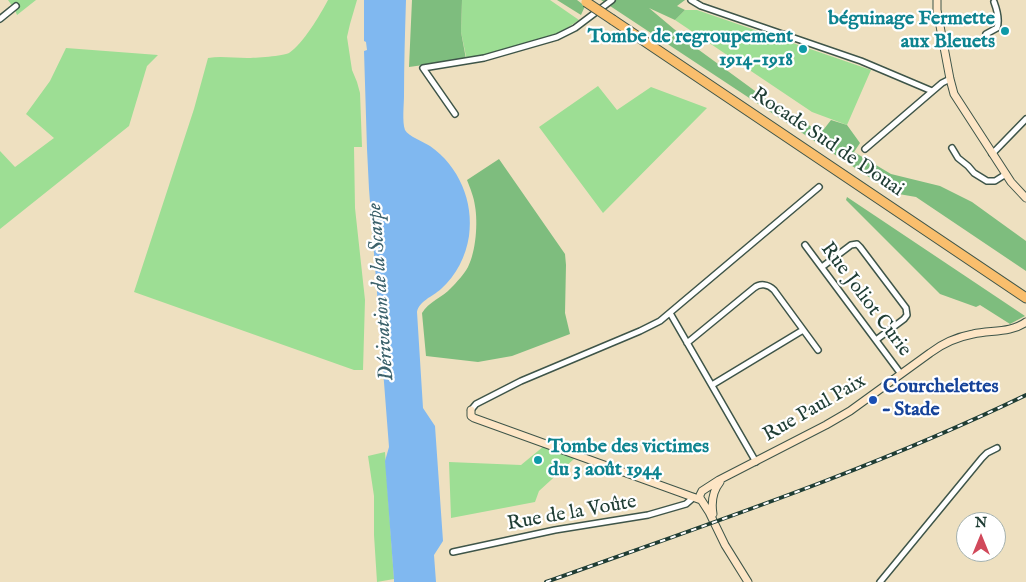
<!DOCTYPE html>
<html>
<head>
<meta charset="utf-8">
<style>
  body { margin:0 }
  #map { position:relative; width:1026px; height:582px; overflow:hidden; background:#eee0c0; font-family:"IM FELL English",serif }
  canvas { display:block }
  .north { position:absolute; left:956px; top:512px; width:50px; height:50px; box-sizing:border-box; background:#fff; border:1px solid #a5b1ae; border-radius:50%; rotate:0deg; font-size:14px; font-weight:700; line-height:20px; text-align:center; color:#1f3d34 }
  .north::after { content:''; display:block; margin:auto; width:18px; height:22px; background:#d1495b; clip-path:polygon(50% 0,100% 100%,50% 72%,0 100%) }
</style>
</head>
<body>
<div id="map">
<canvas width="1026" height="582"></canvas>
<div class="north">N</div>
</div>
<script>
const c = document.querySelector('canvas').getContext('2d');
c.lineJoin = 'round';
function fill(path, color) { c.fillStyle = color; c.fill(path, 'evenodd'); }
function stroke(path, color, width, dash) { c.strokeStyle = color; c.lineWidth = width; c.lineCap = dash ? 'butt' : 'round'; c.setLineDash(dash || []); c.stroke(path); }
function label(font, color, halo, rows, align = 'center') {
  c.font = font + ' "IM FELL English",serif'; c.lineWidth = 4.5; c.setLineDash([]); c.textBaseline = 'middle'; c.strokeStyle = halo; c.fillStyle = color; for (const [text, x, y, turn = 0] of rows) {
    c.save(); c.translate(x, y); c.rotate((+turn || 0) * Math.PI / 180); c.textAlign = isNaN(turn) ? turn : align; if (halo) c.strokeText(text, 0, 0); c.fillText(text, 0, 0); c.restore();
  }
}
const green = new Path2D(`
  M8,0h28l-19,15 -2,-5z
  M328,0h29l-7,24 -3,13 5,33 5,12 3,11 2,54h-8l1,61 10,92 -2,70h-9l-220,-78 60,-183 14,-51c12,-2 26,0 39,0 7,0 37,-2 42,-5 14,-9 31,-38 39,-53z
  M462,0h88l29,20 -18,12 -62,20 -32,9 -6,-29z
  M685,10h12l174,60 -24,55 -35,-13 -137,-92z
  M66,48l92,7 -11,11 -18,60 -129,103v-78l15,16 39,-29 -28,-24 24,-33z
  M598,86l19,24 34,-23 56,21 -104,105 -64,-86z
  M544,446l31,12 -36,33 -4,11 -84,16 -2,-56 72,3z
  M385,452l9,127 -17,3 -3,-47v-39l-6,-40z`);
const forest = new Path2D(`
  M412,0h50l-1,32 5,27 -57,8z
  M557,0h20l8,6 -4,9z
  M601,0h84l-8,6 8,4 -10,10 -26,-12 50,42 78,57 42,24 5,-2 7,-9 16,5 13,18 -6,9 37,22 49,12 32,16 54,39v30l-110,-74 -23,-4z
  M499,159l66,95 1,11 -1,48 5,21 -58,22 -34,6 -52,-6 -4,-43c6,-11 21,-16 29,-25 6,-6 13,-14 17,-21 8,-16 10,-44 7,-61 -1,-9 -5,-18 -8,-26z
  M847,197l178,119 -15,8 -30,-19 -4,2 -36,-13 -94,-94z`);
const water = new Path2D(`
  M364,0h42c-1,32 -2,64 -2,96 0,8 -2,26 1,34 3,6 19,12 25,16 29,20 44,56 39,90 -3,20 -13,40 -28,53 -9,8 -22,12 -24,23l6,96 12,18 8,115 -9,14 2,27h-42v-2l-9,-119 4,-14 -20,-258 -2,-40 -3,-98 3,-1 -1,-8 -2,-1z`);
const street = new Path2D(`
  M691,0l10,6 160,55 71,30
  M0,19l16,-13
  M989,39l-3,-5 11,-6c3,-8 0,-18 -3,-26
  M455,114l-32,-46 61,-10 73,-21 18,-9 37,-28
  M952,148l6,10 10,8 6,7 13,8h8l11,-7
  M865,149l77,-66 8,-4
  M992,154l34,-35
  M805,245l96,129
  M822,267l29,-22 6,-1 3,3 46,61 1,7 -3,4 -28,21
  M670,313l86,149
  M687,343l67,-55c6,-5 14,-4 20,2l44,60
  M712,385l91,-55
  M471,410l5,-6 45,-23 119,-50 20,-10 159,-134
  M453,552l102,-22 93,-15 38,-11 8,-7
  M880,582l102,-124 5,-5 10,-5`);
const secondary = new Path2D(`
  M937,0v10l13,69 4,15 57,88 15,16
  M471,410v6l3,2 227,82
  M713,514c-2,-12 -1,-22 7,-32
  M748,582l-23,-37 -16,-33 -9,-14v-3l2,-4 17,-11 107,-55 24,-14 80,-58c13,-10 27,-16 43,-19 18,-4 38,-1 53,-12`);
const highway = new Path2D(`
  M613,20l413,278`);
const rail = new Path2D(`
  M546,582c162,-58 325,-112 480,-187`);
const highwayBridge = new Path2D(`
  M586,2l27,18`);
const markers = [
  [1005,31,5,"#0f9aa8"],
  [803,49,5,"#0f9aa8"],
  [873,400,5,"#1a4fb4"],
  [538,460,5,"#0f9aa8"]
];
const cultureNames = [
  ["béguinage Fermette",995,20],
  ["aux Bleuets",995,43],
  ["Tombe de regroupement",793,38],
  ["1914-1918",793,61],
  ["Tombe des victimes",548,448,"left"],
  ["du 3 août 1944",548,471,"left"]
];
const streetNames = [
  ["Rocade Sud de Douai",827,143,34],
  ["Rue Joliot Curie",865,300,53],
  ["Rue Paul Paix",815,409,-30],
  ["Rue de la Voûte",572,514,-10]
];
const transitNames = [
  ["Courchelettes",883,388],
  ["– Stade",883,411]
];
const waterNames = [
  ["Dérivation de la Scarpe",382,292,-94]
];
fill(green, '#9dde94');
fill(forest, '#7ebd7e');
fill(water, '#80b8f0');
stroke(street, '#3e5549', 8);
stroke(secondary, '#3e5549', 9);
stroke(highway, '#3e5549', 11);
stroke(street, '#fff', 5);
stroke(secondary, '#fde5c5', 7);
stroke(highway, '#f9be6d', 9);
stroke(rail, '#1f3d34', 4);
stroke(rail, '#fff', 2, [5.5]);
stroke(highwayBridge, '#3e5549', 11, []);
stroke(highwayBridge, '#f9be6d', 9);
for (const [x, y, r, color] of markers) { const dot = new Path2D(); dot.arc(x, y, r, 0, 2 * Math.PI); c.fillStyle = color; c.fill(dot); stroke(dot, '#fff', 2); }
label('bold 20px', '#0d838f', '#fff', cultureNames, 'right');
label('20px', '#1f3d34', '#fff', streetNames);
label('bold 20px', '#164399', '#fff', transitNames, 'left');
label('italic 21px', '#3c626c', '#fff', waterNames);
</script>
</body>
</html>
